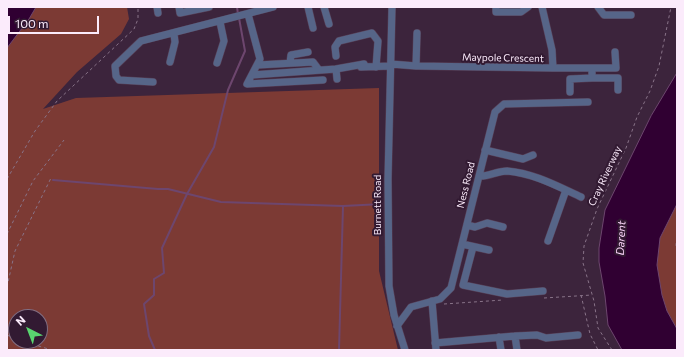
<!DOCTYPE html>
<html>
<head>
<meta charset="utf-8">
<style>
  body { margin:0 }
  #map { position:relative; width:684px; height:357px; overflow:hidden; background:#3c243c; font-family:Commissioner,sans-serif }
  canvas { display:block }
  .frame { position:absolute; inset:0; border:8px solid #fbebfb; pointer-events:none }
  .north { position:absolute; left:8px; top:309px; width:40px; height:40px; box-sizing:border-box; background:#321a32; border:1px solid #826e82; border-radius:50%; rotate:318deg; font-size:11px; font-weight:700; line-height:16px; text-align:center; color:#fbebfb }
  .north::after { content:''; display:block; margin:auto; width:14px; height:18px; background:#59d56f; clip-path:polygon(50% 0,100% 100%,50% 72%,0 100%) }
  .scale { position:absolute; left:8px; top:16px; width:91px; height:18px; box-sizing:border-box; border:2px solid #fbebfb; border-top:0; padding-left:5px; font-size:12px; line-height:14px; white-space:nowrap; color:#fbebfb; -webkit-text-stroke:3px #321a32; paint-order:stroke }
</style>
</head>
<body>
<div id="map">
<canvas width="684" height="357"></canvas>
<div class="frame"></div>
<div class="north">N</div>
<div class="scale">100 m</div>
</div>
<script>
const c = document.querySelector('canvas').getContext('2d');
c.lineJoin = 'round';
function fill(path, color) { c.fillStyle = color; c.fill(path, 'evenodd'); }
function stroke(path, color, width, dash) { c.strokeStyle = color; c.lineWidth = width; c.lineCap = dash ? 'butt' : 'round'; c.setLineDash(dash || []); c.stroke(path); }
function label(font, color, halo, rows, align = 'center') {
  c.font = font + ' Commissioner,sans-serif'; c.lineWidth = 4; c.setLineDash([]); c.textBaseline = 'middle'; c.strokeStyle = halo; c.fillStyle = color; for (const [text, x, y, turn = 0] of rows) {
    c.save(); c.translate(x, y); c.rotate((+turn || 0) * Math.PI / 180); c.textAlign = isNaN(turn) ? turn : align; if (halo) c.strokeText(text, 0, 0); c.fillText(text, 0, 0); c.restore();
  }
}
const green = new Path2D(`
  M7,7h120l2,12 -8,15 -44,38 -34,37 33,-11 303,-10v183l19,79h-391zM16,317h24v24h-24z
  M677,167v183l-41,-99z`);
const water = new Path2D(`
  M7,7h29l-7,12 -22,29z
  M677,73v131l-17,34 -3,27 5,30 5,16 10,18v21h-55l-14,-25 -3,-29 -6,-34v-14l6,-38 46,-94z`);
const stream = new Path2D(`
  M237,7l1,7
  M53,180l105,9h10l53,13 122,4 39,-2
  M155,350l-6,-14 -5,-32 10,-9v-16l10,-6 -2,-25 25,-54 27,-47 14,-57 17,-39 -6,-33
  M339,350l4,-144`);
const path = new Path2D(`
  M7,179l28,-48 22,-30 77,-72 4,-10v-12
  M7,234l26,-53 31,-41
  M677,237l-1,8 1,8
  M7,287l8,-36 36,-73
  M581,295l9,39 8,16
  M544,298l48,-3
  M444,304l59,-4
  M7,335l9,4
  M21,341l31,9
  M612,350l-14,-22 -4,-27 -11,-38 1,-17 13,-37 29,-61 11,-31 13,-26 9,-25 12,-59`);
const minor = new Path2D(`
  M157,7l1,6
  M179,7l1,6 29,-6
  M308,7l5,21
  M324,7l5,17
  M392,7l-4,172 1,107 5,29 11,35
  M496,7v5h25l7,-5
  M598,7l6,8h27
  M248,14l12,45 -13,25 76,-4
  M336,56l-1,-9 4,-6 33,-8 6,8 -2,26
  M170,62l5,-20 -1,-8
  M217,63l7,-22 -4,-19
  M290,63l1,-8 17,-3
  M391,64l25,2 137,2 -1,-18 -10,-43
  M258,65l55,-3 6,8
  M416,66l1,-33
  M361,67l30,-1
  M553,68h63l-1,-16
  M336,69l28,-5
  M252,75l84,-6 1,10
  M592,78h26v12
  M153,82l-34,-2 -3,-4 -1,-10 26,-25 132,-34
  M570,92v-13l22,-1v-10
  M485,150l38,9 10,-4
  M479,176c9,1 18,-5 28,-5 26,2 50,15 74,26
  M467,225l8,2 12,-4 16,4
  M548,241l18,-51
  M462,244l27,6
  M473,247l-10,38 44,9 36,-3
  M432,301l4,49
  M397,326l14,-19 29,-8 11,-11 44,-176 9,-8 84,-2
  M515,336l2,14
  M499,337l2,13
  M435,343l80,-7 22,-1 9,3 32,-3`);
const streetNames = [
  ["Maypole Crescent",503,58,1],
  ["Cray Riverway",605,176,-65],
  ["Ness Road",466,185,-76],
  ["Burnett Road",378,205,-90]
];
const waterNames = [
  ["Darent",621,238,-87]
];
fill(green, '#7c3a34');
fill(water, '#300032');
stroke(water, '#6d466e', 1);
stroke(stream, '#6d466e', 2);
stroke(minor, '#574057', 8);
stroke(path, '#897489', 1, [3, 3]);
stroke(minor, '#566588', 7);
label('10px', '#fbebfb', '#321a32', streetNames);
label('italic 11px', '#fbd5fa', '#321a32', waterNames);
</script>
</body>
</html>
